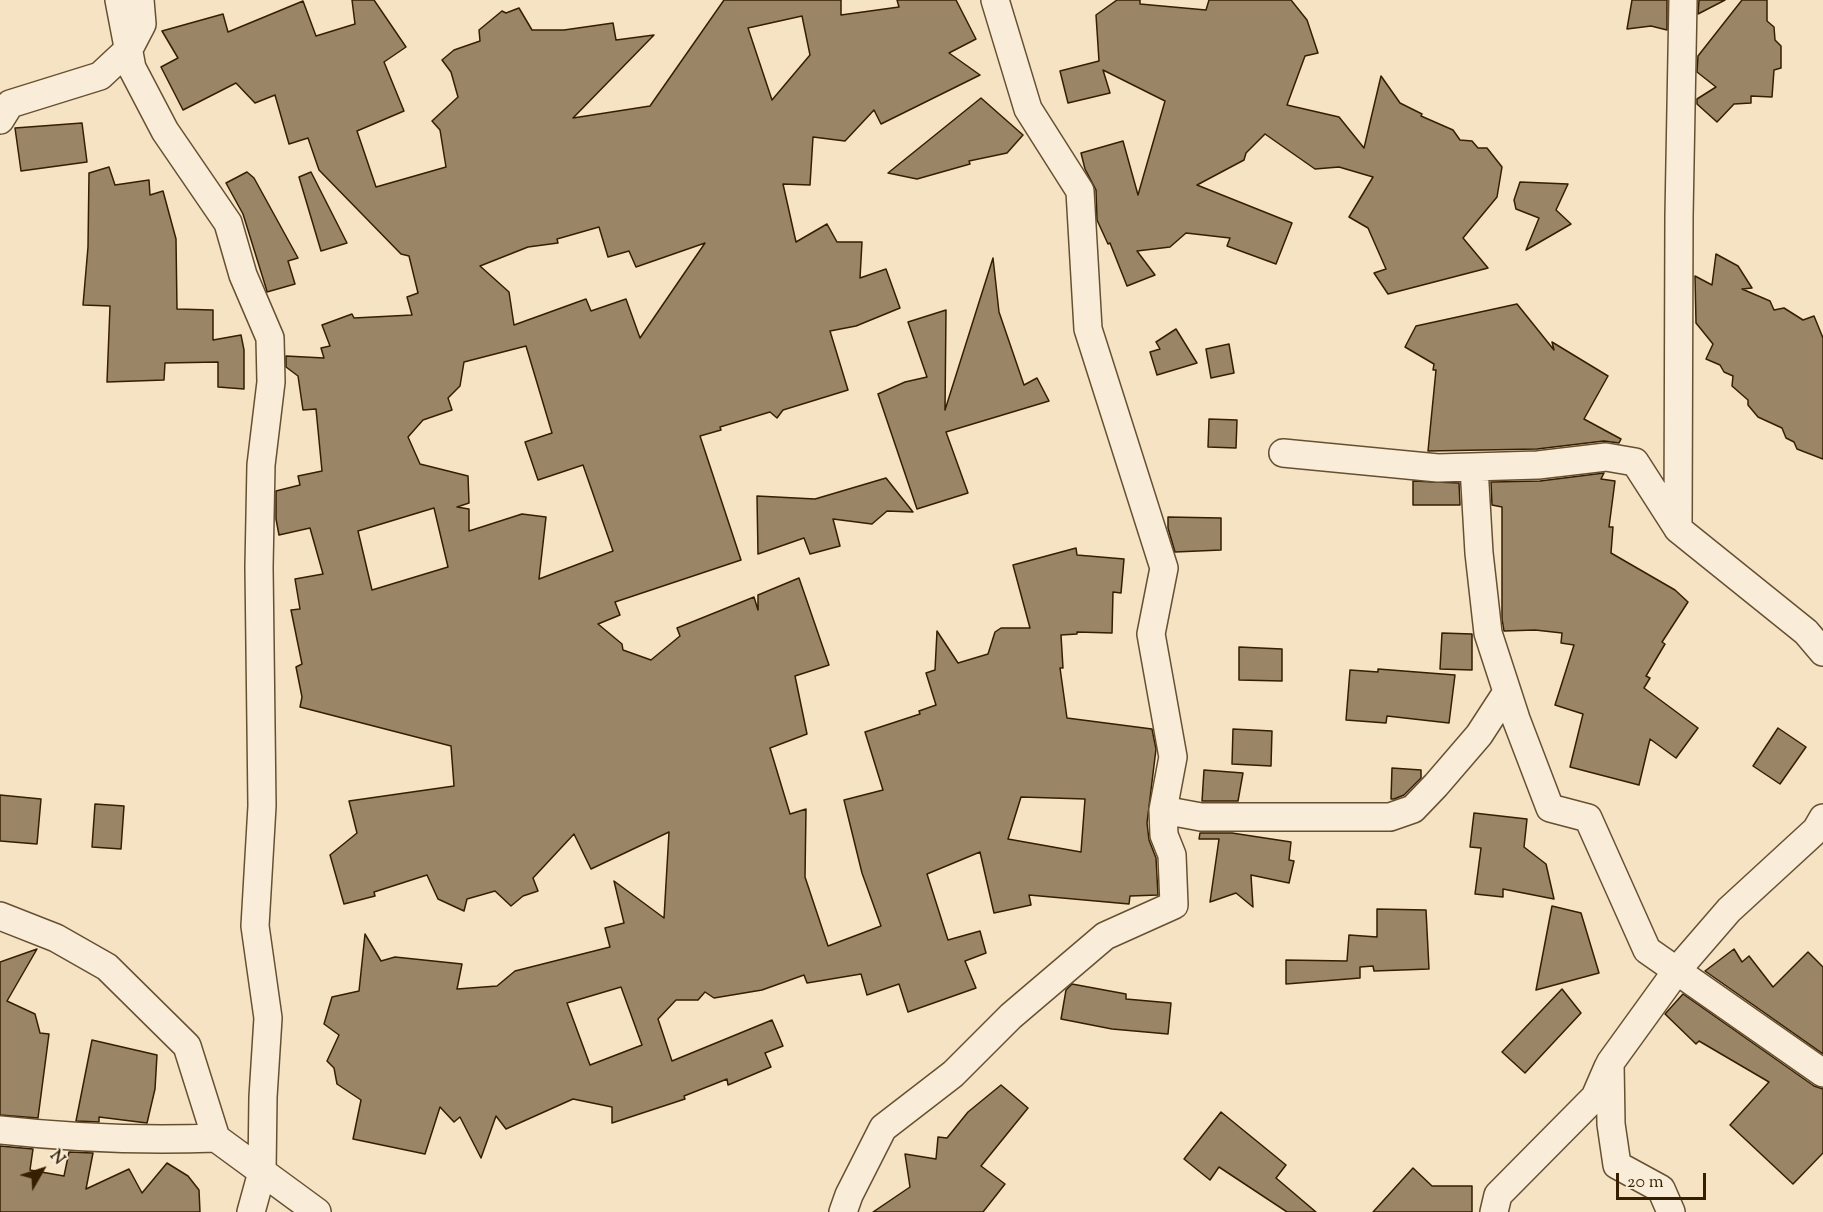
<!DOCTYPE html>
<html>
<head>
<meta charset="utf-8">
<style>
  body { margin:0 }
  #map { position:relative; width:1823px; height:1212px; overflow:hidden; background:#f6e3c4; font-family:"Sorts Mill Goudy",serif }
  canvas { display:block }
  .north { position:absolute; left:12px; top:1140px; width:60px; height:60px; -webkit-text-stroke:4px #f9edd9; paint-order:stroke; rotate:51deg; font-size:16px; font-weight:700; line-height:24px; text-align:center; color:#361f00 }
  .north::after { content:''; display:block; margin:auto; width:21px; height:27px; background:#361f00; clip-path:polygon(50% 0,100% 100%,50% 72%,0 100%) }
  .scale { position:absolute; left:1616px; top:1173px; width:90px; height:27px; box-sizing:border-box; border:3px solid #361f00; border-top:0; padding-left:8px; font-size:18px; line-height:21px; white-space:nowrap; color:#361f00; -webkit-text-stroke:4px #f9edd9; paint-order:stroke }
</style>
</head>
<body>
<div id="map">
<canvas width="1823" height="1212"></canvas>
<div class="north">N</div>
<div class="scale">20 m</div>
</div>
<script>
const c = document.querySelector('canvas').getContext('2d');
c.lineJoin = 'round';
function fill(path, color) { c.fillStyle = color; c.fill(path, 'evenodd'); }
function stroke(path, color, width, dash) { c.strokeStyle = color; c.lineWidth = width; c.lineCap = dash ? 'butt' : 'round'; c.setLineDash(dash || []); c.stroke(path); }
const building = new Path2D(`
  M352,0h22l32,47 -22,15 20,49 -47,20 19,56 70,-20 -6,-37 -8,-9 26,-24 -7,-25 -9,-12 12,-10 26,-9 -1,-11 23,-19 4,2 13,-5 13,22h32l49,-7 3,17 38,-5 -81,83 77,-12 74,-106h117v15l58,-8 -2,-7h59l20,39 -27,14 31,22 -99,49 -7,-14 -29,31 -32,-4 -3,48 -27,-1 13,58 31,-18 10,18h25l-2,36 26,-9 14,39 -44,18 -26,5 18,59 -65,20 -6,8 -7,-6 -50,15 1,3 -21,6 41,124 -126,42 5,13 -22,9 24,20 1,6 28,10 29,-24 -3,-8 77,-31 4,13v-15l41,-17 30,87 -34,11 12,58 -37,14 20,66 16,-5 -1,68 23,69 53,-20 -19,-53 -18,-73 39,-10 -18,-58 55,-18 -1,-3 17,-6 -10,-32 9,-3 2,-39 21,32 30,-9 7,-22 6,-4h29l-17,-63 63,-17 1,7 47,4 -3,34 -8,-1 -1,41 -35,-1v2l-16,1 2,33h-3l7,50 85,11 4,20 -9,74 2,17 7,18 2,37 -28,1 -1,8 -100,-9 2,10 -37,8 -14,-61 -53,22 21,66 32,-9 6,22 -21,8 11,27 -68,24 -9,-28 -32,11 -6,-21 -54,9 -3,-8 -42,15 -48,8 -9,-6 -7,8h-22l-18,19 14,42 100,-41 11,26 -18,7 6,14 -43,18 -1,-6 -43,17 1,3 -73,24v-16l-39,-8 -67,30 -10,-13 -15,42 -21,-41 -6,5 -14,-15 -15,47 -72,-15 8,-39 -24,-16 -3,-16 -7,-7 12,-26 -15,-11 8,-27 27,-6 6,-57 16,27 14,-4 67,7 -5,25 40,-3 18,-15 95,-24 -5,-19 19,-5 -10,-42 50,37 5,-86 -78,37 -17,-35 -41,44 5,13 -15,5 -12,10 -16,-15 -28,8 -3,12 -26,-12 -11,-24 -53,17 1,4 -31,8 -14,-49 27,-22 -8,-32 105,-15 -3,-40 -151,-39 2,-10 -6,-30 6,-3 -11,-54 9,-1 -5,-30 28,-5 -13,-46 -31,7 -3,-16v-28l24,-6 -2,-9 24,-5 -6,-62 -13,1 -5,-34 -12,-9v-11l38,2 -3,-10 9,-2 -8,-21 30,-11 2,4 58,-3 -5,-18 11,-4 -9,-37 -8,-2 -82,-84 -11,-32 -19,6 -14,-49 -20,8 -19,-20 -53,27 -22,-43 17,-9 -16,-27 61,-17 5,18 75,-31 13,35 39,-12zM802,16l8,39 -38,45 -24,-72zM599,227l9,30 21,-6 7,16 69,-24 -65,95 -14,-39 -35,12 -5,-12 -72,26 -5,-33 -29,-26 48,-19 30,-4 -1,-4zM526,346l26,87 -27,9 13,38 45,-15 30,86 -74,28 7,-62 -24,-3 -53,17v-22l-12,-2 12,-4 -1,-27 -48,-12 -12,-27 15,-17 29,-10 -4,-12 12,-12 4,-24zM434,508l14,59 -76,23 -14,-59zM1021,797l64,2 -4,53 -73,-13zM621,987l21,58 -52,20 -23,-62z
  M1117,0h23v4l66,6 3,-10h82l16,20 11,33 -13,3 -18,49 52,12 25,31 17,-72 19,27 22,11 -1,2 32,14 7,10 12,1 6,7h9l15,19 -5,30 -34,41 25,30 -100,26 -14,-21 12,-4 -18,-41 -19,-11 24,-40 -34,-10 -24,2 -50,-35 -19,19 -2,7 -47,25 95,38 -16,41 -49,-18 3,-8 -44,-5 -16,14 -33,4 18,24 -28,11 -17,-43 -2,1 -11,-24 -1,-30 -11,-21 -4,-16 42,-12 15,54 27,-94 -62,-31 7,23 -42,10 -8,-32 39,-10 -3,-46z
  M1632,0h35v30l-16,-4 -24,3z
  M1699,0h26l-27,14z
  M1742,0h25v21l7,6 1,13 6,6v22l-7,2 -2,27 -21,-1v7l-17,1 -17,18 -20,-18v-5l19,-12 -19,-15 1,-16z
  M981,98l42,37 -16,18 -38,8 1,3 -53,15 -29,-6z
  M82,123l5,39 -66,9 -6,-43z
  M109,167l6,18 34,-5 1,15 13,-4 13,48 1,70 36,1v30l28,-5 3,15v39l-26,-2v-25l-53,1 -1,17 -57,2 3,-76 -27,-1 5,-58 1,-74z
  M247,172l7,6 44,80 -10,3 7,23 -28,8 -1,-4 -23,-74 -17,-31z
  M311,172l36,71 -26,8 -22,-74z
  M1520,182l48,2 -12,26 15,14 -45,26 13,-32 -23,-9 -2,-9z
  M1716,254l22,12 14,22 -10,1 28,12 4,9 10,-2 19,12 11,-4 9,22v121l-26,-10 -3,-7 -8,-4 -4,-10 -24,-11 -10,-12v-5l-16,-14 1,-10 -9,-4 -4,-7 -14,-6 7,-15 -17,-21 -1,-47 17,9z
  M993,258l6,54 25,73 13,-7 12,23 -103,31 22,61 -51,16 -39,-115 27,-12 22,-5 -19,-55 38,-12 -1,100z
  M1517,304l37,46 -2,-8 56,34 -24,43 37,20 -2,4 -15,-2 -67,8 -109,2 8,-81h-3l1,-6 -29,-17 11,-21z
  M1176,329l21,34 -40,12 -7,-23 10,-3 -4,-7z
  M1229,344l5,29 -23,5 -5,-29z
  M1209,419l28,1 -1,28 -28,-1z
  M1604,473l-3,6 14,2 -6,46h4l-2,26 64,37 13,12 -26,40 3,2 -19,32 4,2 -6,10 54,40 -22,30 -26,-19 -11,46 -69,-18 13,-53 -28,-9 19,-60 -13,-2 1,-10 -27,-3 -31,1 -2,-12v-112l-10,-2 -1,-23 49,-1z
  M886,478l27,34 -26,-1 -15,13 -39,-5 7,27 -30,8 -6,-16 -46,16 -1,-58 58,3z
  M1413,481l46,2 1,22h-47z
  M1168,517l53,1v32l-46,2 -7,-24z
  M1442,633l30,1v36l-32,-1z
  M1239,647l43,2v32l-43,-1z
  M1378,669l77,6 -6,48 -62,-7 -1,7 -40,-3 4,-50 28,2z
  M1778,728l28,19 -26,37 -27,-18z
  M1233,729l39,2 -1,35 -39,-2z
  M1392,768l29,2v8l-17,17 -10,4h-3z
  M1204,770l39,3 -5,28h-36z
  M0,795l41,4 -4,45 -37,-3z
  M95,804l29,2 -3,43 -29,-2z
  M1474,813l53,6 -3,28 22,17 8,35 -51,-10v8l-28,-3 6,-46 -11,-1z
  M1200,833h32l59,9 -2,18 5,1 -5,22 -38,-8 2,32 -17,-14 -26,9 9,-63h-20z
  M1552,906l29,7 18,60 -63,17z
  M1377,909l49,1 3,59 -55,2 -1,-5 -13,1v11l-74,6v-24l61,1 2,-26 28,2z
  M37,949l-30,52 28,13 5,19 9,1 -11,84 -38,-3v-153z
  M1734,949l8,13 7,-6 24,31 35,-35 15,15v87l-118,-83z
  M1072,984l54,10v5l45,4 -3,31 -56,-5 -51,-10 5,-29z
  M1562,989l19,24 -56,60 -23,-21z
  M1683,994l131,92 9,3v64l-30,31 -63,-59 39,-43 -70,-41 -3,3 -31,-30z
  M92,1040l65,15 -2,34 -8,34 -48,-6v5l-23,-1z
  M1001,1085l27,23 -47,58 24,18 -22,28h-110l37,-25 -5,-33 31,5 2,-22 9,1 21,-26z
  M1221,1112l65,53 -10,13 40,34h-29l-68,-45 -9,13 -26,-21z
  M0,1146l33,3 -3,21 34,6 5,-24 24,1 -7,36 43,-20 13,24 25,-30 21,13 11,14 1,22h-200z
  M1413,1168l19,18h40v26h-99z`);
const minor = new Path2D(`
  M119,0l13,68 33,63 63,92 15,52 27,63 1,44 -10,83 -2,102 3,239 -7,120 13,92 -5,79 -1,75 -11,40
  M1683,0l-4,216 -1,313 128,103 17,20
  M0,120l10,-16 90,-28 29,-27 13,-25 -2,-24
  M1283,453l155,15 100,-3 68,-8 29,5 43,67
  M1474,467l5,86 9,80 28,86 34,89 38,10 59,132 176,123
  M1163,810l38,7h189l23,-8 23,-24 43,-50 28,-43
  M0,916l56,22 51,29 80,79 29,92 101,74
  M0,1130c73,8 143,11 216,8
  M843,1212l6,-17 34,-67 70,-54 58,-58 94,-80 69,-31 -2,-50 -8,-20 -1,-25 10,-53 -22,-123 13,-66 -76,-239 -8,-138 -52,-82 -33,-109
  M1494,1212l4,-17 97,-98 13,-30
  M1671,1212l-10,-23 -44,-24 -6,-41 -1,-61 68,-94 51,-59 87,-80 7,-12`);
fill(building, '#9a8566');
stroke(building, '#361f00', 1.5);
stroke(minor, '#665031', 30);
stroke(minor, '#f9edd9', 27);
</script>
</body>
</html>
